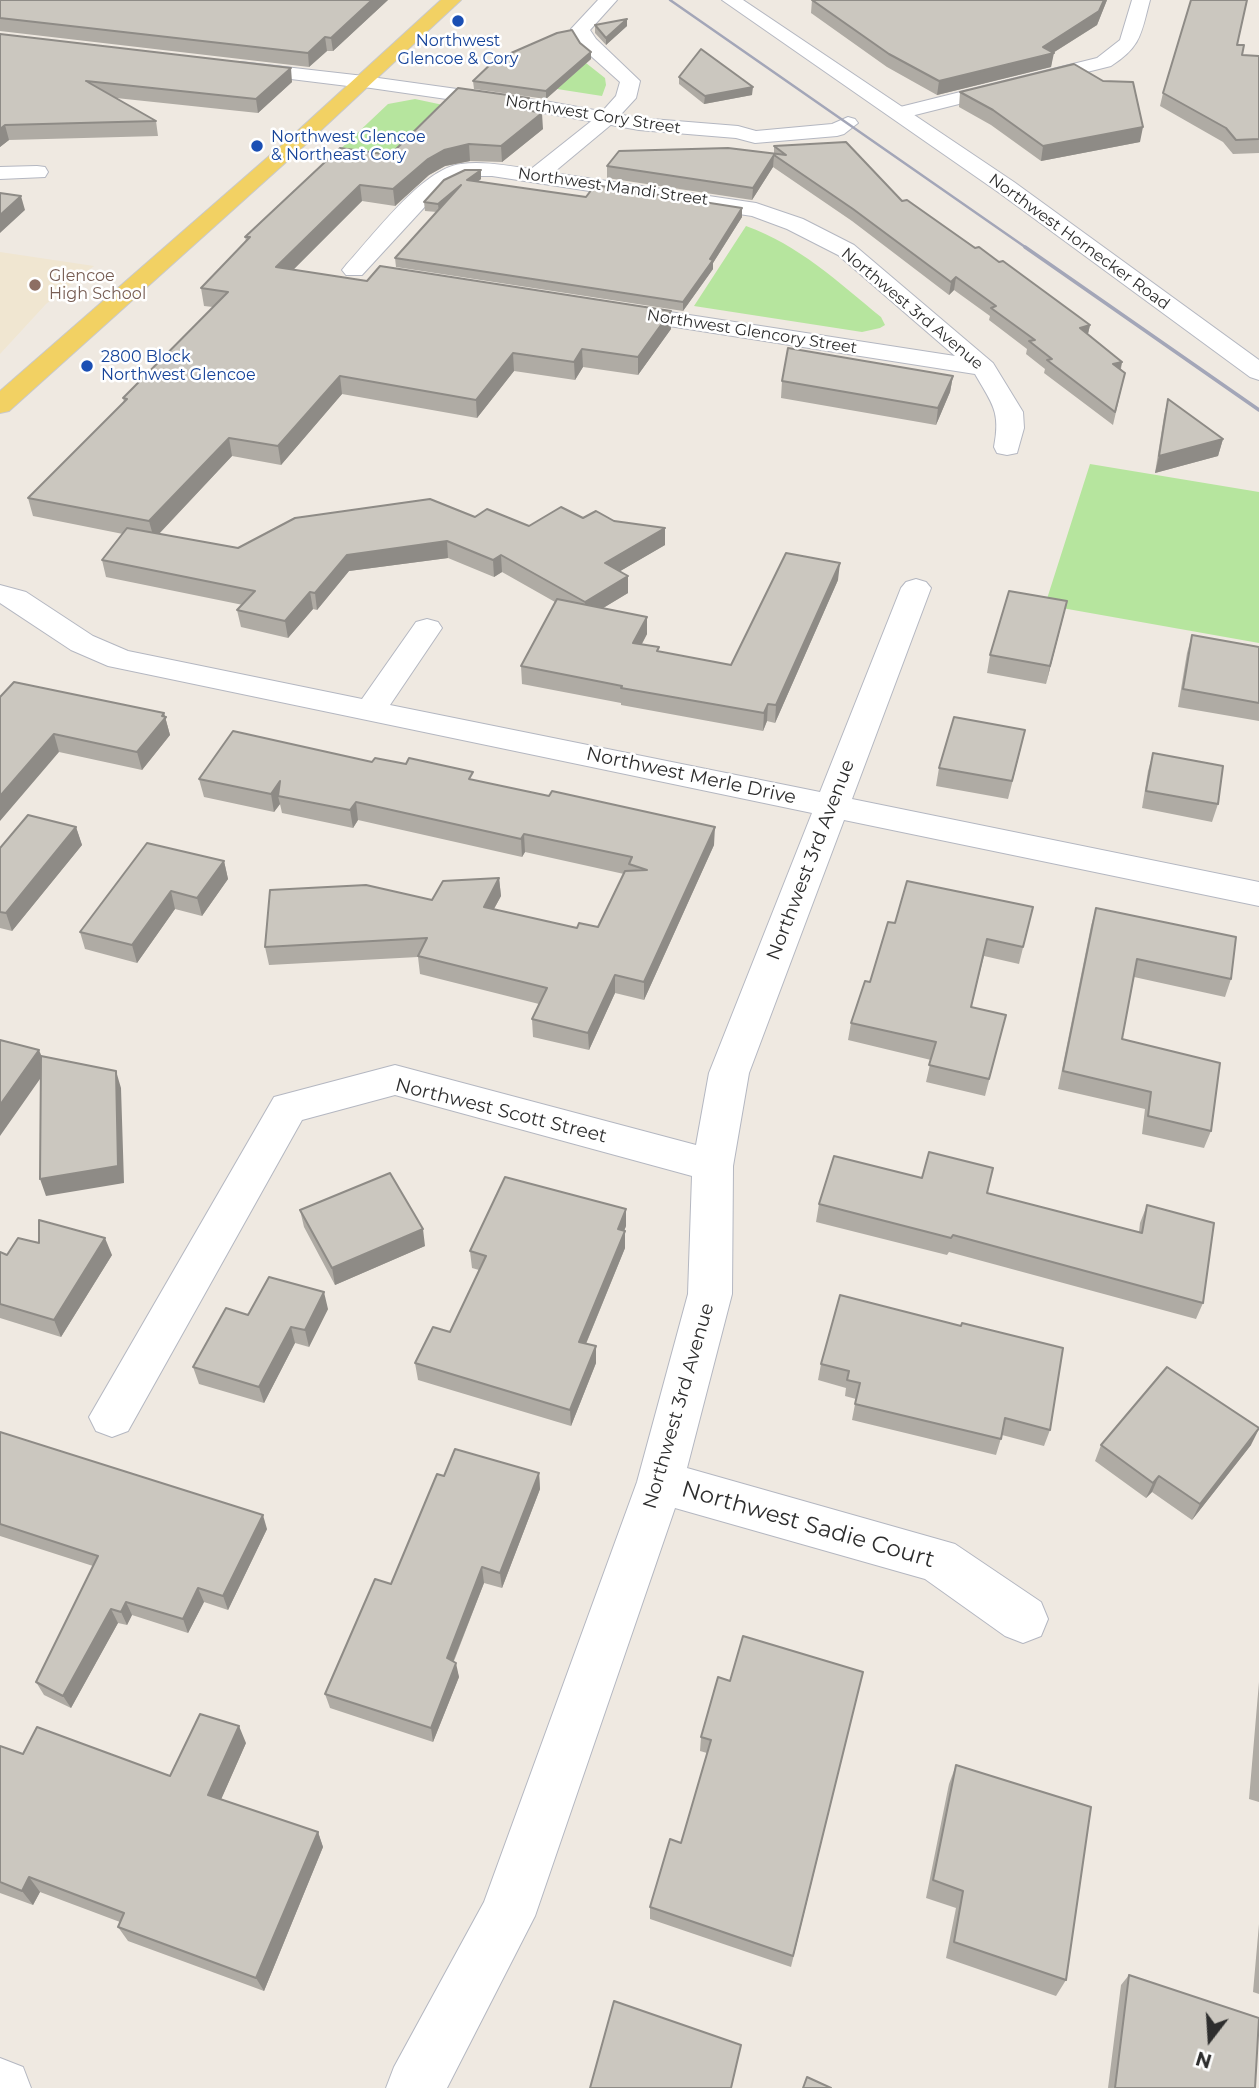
<!DOCTYPE html>
<html>
<head>
<meta charset="utf-8">
<style>
  body { margin:0 }
  #map { position:relative; width:1259px; height:2088px; overflow:hidden; background:#efe9e1; font-family:Montserrat,sans-serif }
  canvas { display:block }
  .north { position:absolute; left:1175px; top:2004px; width:70px; height:70px; -webkit-text-stroke:5px #fff; paint-order:stroke; rotate:197deg; font-size:19px; font-weight:700; line-height:28px; text-align:center; color:#2e2e2e }
  .north::after { content:''; display:block; margin:auto; width:24px; height:32px; background:#2e2e2e; clip-path:polygon(50% 0,100% 100%,50% 72%,0 100%) }
</style>
</head>
<body>
<div id="map">
<canvas width="1259" height="2088"></canvas>
<div class="north">N</div>
</div>
<script>
const c = document.querySelector('canvas').getContext('2d');
c.lineJoin = 'round';
function fill(path, color) { c.fillStyle = color; c.fill(path, 'evenodd'); }
function stroke(path, color, width, dash) { c.strokeStyle = color; c.lineWidth = width; c.lineCap = dash ? 'butt' : 'round'; c.setLineDash(dash || []); c.stroke(path); }
function label(font, color, halo, rows, align = 'center') {
  c.font = font + ' Montserrat,sans-serif'; c.lineWidth = 5; c.setLineDash([]); c.textBaseline = 'middle'; c.strokeStyle = halo; c.fillStyle = color; for (const [text, x, y, turn = 0] of rows) {
    c.save(); c.translate(x, y); c.rotate((+turn || 0) * Math.PI / 180); c.textAlign = isNaN(turn) ? turn : align; if (halo) c.strokeText(text, 0, 0); c.fillText(text, 0, 0); c.restore();
  }
}
const education = new Path2D(`
  M0,252l94,14 -48,38 -46,50z`);
const green = new Path2D(`
  M586,63l19,15 1,7 -4,11 -77,-12z
  M415,99l33,7 -2,52 -113,-2 55,-52z
  M746,226c53,19 92,56 135,91l4,8 -5,3 -18,4 -168,-26z
  M1090,464l169,28v151l-214,-38z`);
const minor = new Path2D(`
  M598,0h19l-27,30 6,9 44,42 -4,17 -23,25 -60,50 203,30 47,16 51,26 139,118 30,49 1,16 -7,25 -10,2 -10,-2 -3,-6c7,-36 -2,-43 -19,-73l-357,-56 -9,-2 -3,-5 3,-5 9,-2 337,52 -117,-101 -51,-26 -35,-13 -260,-40h-27l-22,11 -81,88h-16l-4,-5 4,-5c26,-28 77,-97 115,-101 23,-3 47,2 70,5l68,-54 17,-19 4,-14 -38,-34 -11,-19z
  M1132,0h18c-9,33 -8,46 -39,66l-212,53 -7,-2 -3,-4 3,-4 205,-51 23,-18z
  M241,62l123,14 7,2 3,4 -3,4 -7,2 -130,-16 -3,-4 3,-4z
  M37,166l8,1 3,5 -3,5 -45,2v-12z
  M916,579l10,3 5,6 -79,211 407,83v24l-415,-86 -95,253 -16,93 -1,128 -45,174 268,76 86,58 7,17 -7,17 -18,7 -18,-7 -80,-57 -250,-71 -140,408 -88,172h-61l8,-21 90,-165 153,-420 51,-188 4,-118 -297,-81 -93,25 -174,311 -16,6 -16,-6 -7,-14 185,-320 121,-32 301,80 13,-72 103,-260 -704,-147 -37,-16 -71,-47v-18l26,7 67,44 35,15 234,48 54,-77 11,-3 11,3 4,6 -52,77 430,87 81,-204 5,-6z
  M0,2058l23,9 8,21h-31z`);
const tertiary = new Path2D(`
  M722,0h21l271,182 245,178v20l-9,-3 -252,-185z
  M364,76l186,26 89,16 99,8 18,5 76,-7 16,-7 7,2 3,4 -14,11 -7,2 -82,7 -19,-5 -97,-8 -89,-16 -193,-28 -3,-4 3,-4z`);
const primary = new Path2D(`
  M441,0h20l-156,145 -296,266 -9,2v-22l291,-254z`);
const railFar1 = new Path2D(`
  M670,0l358,249`);
const rail = new Path2D(`
  M1025,247l234,163`);
const wall = new Path2D(`
  M0,0h388l-55,51h-6l-18,16 -309,-36z
  M812,0h295l-10,25 -44,28 -2,14 -114,28 -50,-28 -76,-54z
  M595,25l32,1 -21,19 -11,-12z
  M0,34l292,48 -34,31 -142,-15 40,23 2,15 -149,4 -9,7z
  M580,43l11,9v7l-45,40 -72,-10 -1,-8z
  M1237,45l5,10 17,1v97l-26,1 -10,-12 -63,-36 3,-13z
  M679,77l73,18 -48,9 -25,-20z
  M960,92l180,50 -99,19 -50,-36 -32,-18z
  M530,111l13,18 -41,33 -32,-1 -25,5 -16,9 -34,31 -33,-5 -69,69 74,11 304,30v18l-33,46 -55,-8 -8,13 -61,-9 -37,47 -135,-24 -61,71 -49,-9 -73,78 79,14 237,-31 54,9 54,-8 31,3 51,24 -45,26 8,22 -25,15 44,9v17l-5,10 16,8 73,13 107,-85 -63,143 -8,-2 -4,10 -142,-26v-2l-99,-19 -1,-18 34,-64 -53,-30 -8,5 -46,-19 -99,13 -32,39 -4,-1 -25,29 -47,-11 -4,-17 6,-5 -137,-28 -4,-17 21,-26 -90,-18 -5,-18 96,-96 -1,-4 90,-91 -9,-1 -3,-18 45,-47 -1,-4 145,-82z
  M774,146l128,55 97,61 91,63 -2,9 34,28 -1,7 4,4 -12,52 -69,-52 1,-4 -19,-15 1,-5 -38,-29 1,-4 -36,-26 -5,5 -97,-74 -79,-54 -21,33 -145,-22v-12l167,-12z
  M481,170v9l-4,3 109,15 156,11v9l-29,46v6l-30,42 -287,-44 -1,-9 42,-46 -12,-1 -1,-9z
  M953,376l-3,16 -14,33 -155,-27 1,-17z
  M1168,399l55,40 -5,17 -63,17 9,-57z
  M1067,601l-21,83 -59,-11 3,-18z
  M1192,635l67,12v74l-81,-14 9,-54z
  M0,697l164,16 6,22 -28,35 -83,-18z
  M1021,748l-13,51 -72,-13 3,-18z
  M1153,753l65,51 -6,18 -70,-14 6,-37z
  M372,762l102,18 240,65 -70,155 -29,-7 -26,57 -56,-13 -1,-18 7,-15 -119,-30 -2,-17 -149,8 -4,-18 167,-47 67,-22 2,18 -7,13 83,19 21,-1 26,-53 -99,-22 -3,5 -164,-37 -5,8 -71,-15 -2,-9 -6,8 -70,-15 -5,-18z
  M76,827l6,18 -70,86 -12,-3v-80z
  M224,861l4,18 -26,37 -27,-7 -38,54 -52,-14 -5,-17z
  M1033,907l-14,57 -35,-8 -13,51 35,8 -21,81 -59,-14 5,-22 -83,-20 3,-17 19,-41 25,-59z
  M1096,908l135,71 -6,18 -91,-20 -12,62 89,92 -7,17 -62,-14 3,-25 -87,-20 33,-163z
  M922,1178l65,15 152,39 1,-9 7,-18 56,98 -7,16 -247,-67 -2,3 -131,-33 3,-18z
  M300,1210l125,36 -90,39 -31,-58z
  M626,1226l-2,5 1,17 -39,96 10,19 -25,63 -153,-46 -3,-17 35,-31 29,-62 -7,-2 -2,-17z
  M39,1243l73,12 -51,82 -61,-19v-66l7,3z
  M328,1309l-19,38 -14,-4 -31,60 -65,-19 -6,-17 55,-52z
  M961,1326l89,104 -6,16 -42,-11 -6,20 -144,-35 4,-21 -11,-3 1,-8 -28,-8 3,-16z
  M0,1432l267,97 -39,81 -24,-8 -16,31 -56,-18 -5,10 -9,-2 -47,85 -27,-13 -8,-13 57,-116 -93,-30z
  M1101,1445h150l-59,75 -40,-28 -6,6 -51,-37z
  M539,1473l1,16 -38,99 -18,-5 -30,78 5,16 -26,65 -103,-34 -5,-14 66,-110 53,-108z
  M863,1672l-72,295 -141,-48v-12l31,-64 26,-90 -7,-2 1,-14 29,-56z
  M1259,1682v120l-10,-3z
  M246,1743l-25,56 97,33 5,15 -59,144 -136,-50 -10,-14 2,-5 -80,-30 -7,13 -33,-12v-147l23,8 147,22z
  M956,1765l110,215 -10,16 -110,-38 10,-50 -30,-10 23,-114z
  M1259,1924v70l-6,-2z
  M1129,1975l126,113h-147l13,-103z`);
const shadedWall = new Path2D(`
  M372,0h16l-55,51 -2,-13z
  M1104,0h3l-10,25 -46,29 3,-1 -3,14 -114,28 2,-14 104,-34z
  M627,19v7l-21,19v-7z
  M325,37l2,14 -18,16 -1,-14z
  M591,52v7l-45,40v-8z
  M291,68l1,14 -34,31 -2,-14z
  M753,87l-1,8 -48,9 1,-8z
  M529,98l1,16 -13,-6z
  M542,113l1,16 -41,33 -1,-16z
  M5,125l4,15 -9,7v-18z
  M1143,127l-3,15 -99,19 2,-15z
  M469,144l1,17 -25,5 -16,9 -34,31 -2,-17 35,-30 16,-9z
  M774,155l-1,12 -21,33 1,-12z
  M481,170v9l-13,10 -1,-9z
  M360,185l2,16 -84,84 -2,-18z
  M461,185l-22,28 -1,-9z
  M21,196l4,14 -25,23v-18z
  M742,208v9l-29,46v6l-30,42v-9z
  M956,277l-2,13 -5,5 2,-13z
  M671,311v18l-33,46v-18z
  M1090,325l-3,13 -7,-10z
  M582,349l1,18 -8,13 -1,-18z
  M513,353l1,18 -37,47 -1,-18z
  M1122,362l-3,13 -6,-11z
  M340,376l2,18 -61,71 -3,-19z
  M953,376l-3,16 -14,33 2,-17z
  M229,438l3,18 -78,83 -5,-18z
  M1223,439l-5,17 -63,17 4,-17z
  M665,528v17l-60,35v-17z
  M447,541l1,17 -99,13 -32,39 -2,-17 32,-38z
  M501,555l1,17 -8,5 -1,-17z
  M840,563l-2,17 -63,143 1,-18z
  M628,576v17l-43,26v-17z
  M310,592l3,17 -25,29 -3,-17z
  M1067,601l-4,17 -17,66 4,-18z
  M647,617v17l-14,26v-17z
  M768,704l-1,17 -4,10 1,-18z
  M164,713l6,22 -28,35 -5,-18z
  M54,734l5,18 -59,69v-25z
  M280,781l-2,15 2,8 -6,8 -3,-18z
  M356,802l2,18 -5,8 -3,-18z
  M76,827l6,18 -70,86 -6,-18z
  M715,827l-1,18 -70,155v-18z
  M524,834l1,18 -3,5 -1,-18z
  M224,861l4,18 -26,37 -5,-18z
  M499,878l2,18 -16,29 -1,-18z
  M171,891l4,18 -38,54 -5,-18z
  M615,975v18l-26,57 -1,-17z
  M39,1050l8,19 -47,67v-31z
  M116,1071l5,17 3,95 -78,13 -6,-17z
  M626,1209v17l-8,20v-17z
  M423,1229l2,17 -90,39 -3,-17z
  M625,1231v17l-45,110 -1,-16z
  M105,1238l7,17 -51,82 -7,-17z
  M324,1292l4,17 -19,38 -4,-17z
  M291,1327l4,16 -31,60 -5,-16z
  M596,1346v17l-25,63 -1,-16z
  M1259,1429l-8,16 -59,75 8,-16z
  M539,1473l1,16 -38,99 -2,-15z
  M1159,1476l-7,16 -6,6 7,-15z
  M263,1515l4,14 -39,81 -5,-14z
  M482,1567l2,16 -35,89 -2,-14z
  M198,1588l6,14 -16,31 -5,-14z
  M126,1602l6,13 -5,10 -6,-13z
  M111,1609l7,14 -47,85 -8,-12z
  M456,1663l3,14 -26,65 -2,-14z
  M239,1726l7,17 -30,68 -8,-16z
  M318,1832l5,15 -59,144 -8,-13z
  M29,1877l11,15 -7,13 -11,-14z`);
const building = new Path2D(`
  M0,0h372l-41,38 -6,-1 -17,16 -308,-35z
  M812,0h292l-5,11 -56,36 11,6 -115,28 -50,-27z
  M1191,0h56l-10,45h7l-2,10 17,1v83l-23,1 -10,-12 -63,-35z
  M627,19l-21,19 -11,-13z
  M572,30l8,13 11,9 -45,39 -73,-10 22,-21 62,-27z
  M0,34l291,34 -35,31 -170,-18 70,40 -151,4 -5,4z
  M701,49l52,38 -48,9 -26,-19z
  M1074,64l29,17 30,1 10,45 -100,19 -50,-36 -33,-18z
  M458,88l71,10 -12,10 25,5 -41,33 -32,-2 -25,6 -16,9 -35,30 -33,-4 -84,82 91,14 13,-15 291,45 -33,46 -56,-8 -8,13 -61,-9 -37,47 -136,-24 -62,70 -49,-8 -80,83 -121,-23 99,-99 -4,-1 105,-106 -27,-4 49,-51h-5l95,-89 50,7z
  M846,142l56,59 5,-1 68,48 4,-1 20,15 4,-1 87,64 -10,3 42,34 -9,2 12,9 -10,39 -68,-52 5,-1 -23,-18 6,-1 -44,-32 5,-2 -40,-29 -5,5 -98,-73 -79,-54 -21,33 -146,-22 12,-15 109,-3 58,7 -12,-9z
  M465,170h16l-14,10 119,17 9,-12 147,23 -32,51 3,1 -30,42 -288,-44 66,-73 -23,19 -14,-2 20,-22z
  M0,193l21,3 -21,19z
  M788,348l165,28 -15,32 -156,-27z
  M1168,399l55,40 -64,17z
  M430,499l45,18 12,-8 42,17 32,-19 22,11 13,-7 18,10 51,7 -60,35 23,13 -43,26 -84,-47 -8,5 -46,-19 -100,14 -32,38 -5,-1 -25,29 -48,-11 18,-19 -153,-31 25,-32 111,20 57,-30z
  M786,553l54,10 -64,142 -8,-1 -4,9 -143,-25 1,-2 -101,-20 36,-67 90,18 -14,26 26,4 -2,4 74,14z
  M1009,591l58,10 -17,65 -60,-11z
  M1192,635l67,12v56l-76,-14z
  M14,682l150,31 -2,3 4,1 -29,35 -83,-18 -54,62v-99z
  M954,717l71,13 -13,51 -73,-13z
  M233,731l139,31 3,-4 31,6 3,-6 64,14 -4,7 80,17 3,-5 163,36 -71,155 -29,-7 -27,58 -56,-14 15,-31 -129,-32 9,-18 -162,9 5,-57 96,-5 66,15 11,-19 56,-3 -15,29 93,21 2,-5 19,4 27,-56 22,-1 -18,-6 3,-7 -108,-23 -3,5 -165,-37 -6,8 -72,-14 2,-15 -9,13 -72,-15z
  M1153,753l70,13 -5,38 -72,-13z
  M28,815l48,12 -70,86 -6,-1v-64z
  M147,843l77,18 -27,37 -26,-7 -39,54 -52,-13z
  M907,881l126,26 -10,40 -36,-8 -16,68 35,8 -17,64 -60,-14 7,-23 -85,-19 14,-42 5,1 18,-60 7,1z
  M1096,908l140,29 -5,42 -94,-20 -15,80 98,24 -9,68 -63,-15 3,-24 -88,-21z
  M0,1040l39,10 -39,55z
  M41,1056l75,15 2,95 -78,13z
  M929,1152l64,16 -6,25 155,40 5,-28 67,18 -11,80 -250,-68 -2,3 -132,-34 15,-48 88,22z
  M390,1173l33,56 -91,39 -32,-58z
  M505,1177l121,32 -8,20 7,2 -46,111 17,4 -26,64 -155,-47 18,-36 17,5 36,-76 -16,-5z
  M39,1220l66,18 -51,82 -54,-16v-52l7,3 11,-17 21,5z
  M269,1277l55,15 -19,38 -14,-3 -32,60 -66,-20 33,-59 22,7z
  M840,1295l121,31 1,-3 101,25 -13,82 -45,-12 -4,21 -146,-35 5,-21 -13,-3 2,-9 -28,-7z
  M1167,1367l92,61 -59,76 -41,-28 -6,7 -52,-38z
  M0,1432l263,83 -40,81 -25,-8 -15,31 -57,-17 -5,10 -10,-3 -48,87 -27,-14 62,-126 -98,-32z
  M455,1449l84,24 -39,100 -18,-6 -35,91 9,5 -25,65 -106,-34 50,-115 16,5 46,-110 7,2z
  M743,1636l120,36 -70,284 -143,-49 20,-68 11,4 30,-103 -10,-3 17,-60 12,4z
  M200,1714l39,12 -31,69 110,37 -62,146 -138,-51 6,-14 -95,-36 -7,14 -22,-9v-136l23,8 14,-27 133,49z
  M956,1765l135,42 -25,173 -112,-38 9,-51 -30,-11z
  M1129,1975l130,43 -4,70h-140z
  M614,2001l127,44 -10,43h-141z
  M807,2077l24,11h-28z`);
const markers = [
  [458,21,7,"#1a4fb4"],
  [257,146,7,"#1a4fb4"],
  [35,285,7,"#8d6e63"],
  [87,366,7,"#1a4fb4"]
];
const farTransitnames = [
  ["Northwest",458,41,"center"],
  ["Glencoe & Cory",458,59,"center"],
  ["Northwest Glencoe",271,137],
  ["& Northeast Cory",271,155],
  ["2800 Block",101,357],
  ["Northwest Glencoe",101,375]
];
const farStreetnames = [
  ["Northwest Cory Street",593,115,9],
  ["Northwest Mandi Street",613,187,8],
  ["Northwest Hornecker Road",1079,242,36],
  ["Northwest 3rd Avenue",912,309,40],
  ["Northwest Glencory Street",752,332,9]
];
const farEducationnames = [
  ["Glencoe",49,276],
  ["High School",49,294]
];
const streetNames = [
  ["Northwest Merle Drive",691,776,12],
  ["Northwest 3rd Avenue",811,860,-69],
  ["Northwest Scott Street",501,1111,14],
  ["Northwest 3rd Avenue",679,1406,-74]
];
const nearStreetnames = [
  ["Northwest Sadie Court",808,1525,16]
];
fill(education, '#f0e6d1');
fill(green, '#b6e59e');
stroke(minor, '#b4b7c1', 2);
stroke(tertiary, '#b4b7c1', 2);
stroke(primary, '#c9c9c9', 2);
fill(minor, '#fff');
fill(tertiary, '#fff');
fill(primary, '#f2d163');
stroke(railFar1, '#a3a6b8', 2.5);
stroke(rail, '#a3a6b8', 3.5);
fill(wall, '#afaba4');
fill(shadedWall, '#8e8b86');
fill(building, '#cbc7bf');
stroke(building, '#8e8b86', 2);
for (const [x, y, r, color] of markers) { const dot = new Path2D(); dot.arc(x, y, r, 0, 2 * Math.PI); c.fillStyle = color; c.fill(dot); stroke(dot, '#fff', 2.5); }
label('16px', '#164399', '#fff', farTransitnames, 'left');
label('16px', '#2e2e2e', '#fff', farStreetnames);
label('16px', '#785e54', '#fff', farEducationnames, 'left');
label('19px', '#2e2e2e', '#fff', streetNames);
label('23px', '#2e2e2e', '#fff', nearStreetnames);
</script>
</body>
</html>
